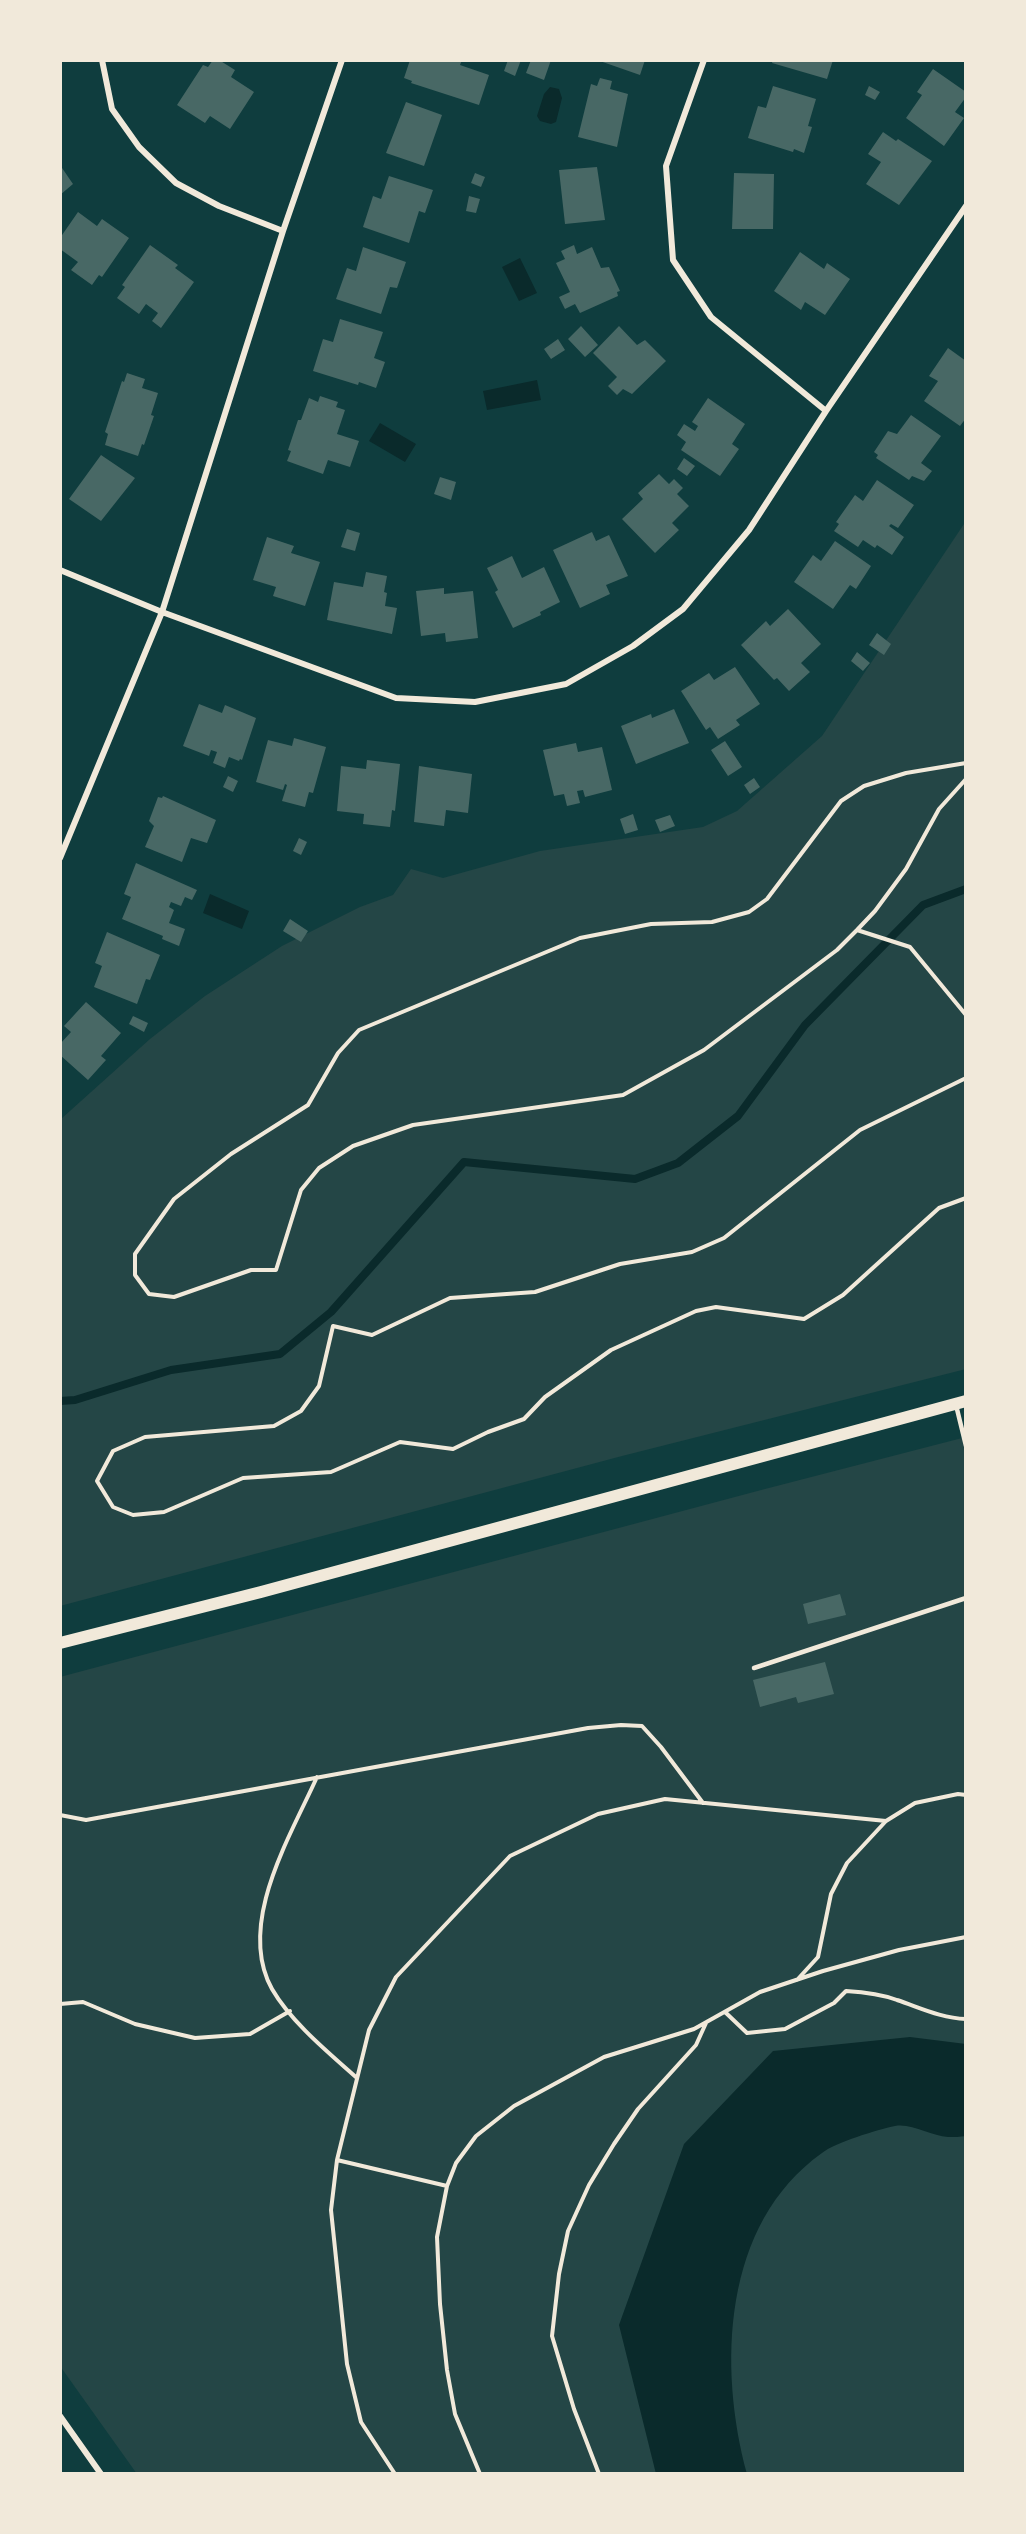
<!DOCTYPE html>
<html>
<head>
<meta charset="utf-8">
<style>
  body { margin:0 }
  #map { position:relative; width:1026px; height:2534px; overflow:hidden; background:#0f3d3e; font-family:"DejaVu Sans",sans-serif }
  canvas { display:block }
  .frame { position:absolute; inset:0; border:62px solid #f1e9da; pointer-events:none }
</style>
</head>
<body>
<div id="map">
<canvas width="1026" height="2534"></canvas>
<div class="frame"></div>
</div>
<script>
const c = document.querySelector('canvas').getContext('2d');
c.lineJoin = 'round';
function fill(path, color) { c.fillStyle = color; c.fill(path, 'evenodd'); }
function stroke(path, color, width, dash) { c.strokeStyle = color; c.lineWidth = width; c.lineCap = dash ? 'butt' : 'round'; c.setLineDash(dash || []); c.stroke(path); }
const green = new Path2D(`
  M966,521v848l-344,87 -562,150 1,-487 89,-80 55,-43 77,-50 78,-39 33,-12 18,-26 32,9 97,-27 163,-24 34,-16 85,-75z
  M966,1437v1037h-829l-77,-108v-689l705,-188z`);
const water = new Path2D(`
  M550,87l9,2 3,9 -6,24 -5,2 -11,-3 -3,-5 7,-22z
  M520,258l17,35 -18,8 -17,-34z
  M537,380l4,20 -54,10 -4,-19z
  M380,423l36,21 -11,18 -36,-21z
  M210,894l39,17 -7,18 -39,-16z
  M910,2037l56,7v92c-6,1 -12,1 -18,1 -17,-1 -36,-14 -53,-11 -18,4 -59,16 -73,27 -100,71 -104,214 -75,321h-91l-37,-149 65,-181 89,-93z`);
const stream = new Path2D(`
  M60,1401l15,-1 96,-30 109,-16 51,-42 133,-150 171,17 43,-16 60,-47 67,-91 118,-120 43,-16`);
const building = new Path2D(`
  M213,60h6l16,10 -4,7 23,15 -24,37 -20,-13 -5,7 -28,-18 26,-40 5,2z
  M410,60h52l-2,5 29,10 -10,30 -68,-22 1,-2 -8,-3z
  M508,60h13l-6,16 -11,-5z
  M531,60h20l-7,20 -18,-7z
  M597,60h48l-5,15z
  M773,60h60l-6,19 -55,-16z
  M933,69l33,23v5l-11,15 9,6 -20,28 -38,-28 16,-23 -5,-3z
  M600,78l12,3 -2,8 18,5 -11,53 -39,-10 13,-53 6,2z
  M773,86l43,13 -8,27 4,1 -8,26 -10,-4 -1,3 -45,-14 10,-32 8,2z
  M869,86l11,6 -5,8 -10,-5z
  M406,102l36,13 -18,51 -38,-13z
  M883,132l13,9 2,-2 34,22 -33,44 -33,-21 15,-22 -13,-8z
  M60,165l13,19 -13,11z
  M597,167l8,53 -40,4 -6,-54z
  M475,173l10,4 -4,10 -10,-4z
  M734,173l40,1 -1,55h-41z
  M389,176l44,14 -8,23 -6,-2 -10,32 -46,-16 10,-31 8,3z
  M469,196l11,3 -4,14 -10,-2z
  M78,212l19,14 5,-7 27,19 -27,39 -3,-2 -7,10 -21,-15 7,-8 -18,-13v-11z
  M150,245l28,20 -3,3 19,14 -33,46 -9,-7 6,-8 -12,-9 -7,10 -22,-16 8,-11 -3,-2z
  M574,245l3,9 15,-7 9,21 8,-1 11,24 -3,1 1,4 -38,17 -5,-9 -10,5 -6,-12 11,-5 -14,-29 9,-4 -4,-8z
  M363,247l43,15 -9,26 -7,-1 -9,27 -45,-15 11,-31 9,3z
  M800,252l24,17 3,-6 23,16 -25,36 -20,-13 -4,8 -27,-19z
  M340,319l43,13 -9,26 11,4 -9,26 -17,-6 -1,3 -45,-14 10,-32 10,3z
  M581,326l17,19 -13,12 -17,-18z
  M619,326l18,19 8,-5 21,21 -34,33 -9,-5 -6,6 -9,-9 9,-9 -24,-24z
  M558,339l7,11 -14,9 -7,-10z
  M948,348l18,13v57l-6,8 -36,-25 14,-20 -9,-5z
  M127,373l18,6 -3,9 16,5 -7,22 3,1 -10,29 -2,-1 -4,12 -33,-11 3,-11 -3,-2 17,-51 2,1z
  M320,396l18,6 -2,5 9,3 -8,24 22,7 -9,26 -22,-7 -5,14 -36,-13 4,-10 -3,-1 10,-30h3l8,-22 9,4z
  M708,398l37,26 -13,20 7,5 -19,27 -39,-26 5,-8 -9,-7 7,-11 11,7 3,-5 -6,-4z
  M911,415l30,21 -20,27 11,8 -8,10 -12,-5 -3,4 -33,-22 2,-3 -4,-3 14,-21 9,3z
  M101,455l34,23 -34,43 -32,-22z
  M684,458l11,8 -8,10 -10,-7z
  M659,474l10,10 5,-5 9,9 -6,6 12,12 -17,17 7,7 -24,23 -33,-34 21,-20 -5,-6z
  M440,477l16,5 -5,18 -17,-6z
  M877,480l37,25 -16,23 -7,-4 -2,2 15,11 -12,18 -15,-10 -2,3 -12,-8 -5,7 -24,-16 5,-7 -3,-2 19,-27 8,6z
  M347,529l13,4 -5,18 -14,-4z
  M592,532l4,9 13,-6 19,41 -22,9 4,9 -30,14 -27,-58z
  M267,537l27,9 -3,7 29,9 -15,44 -32,-10 3,-9 -23,-7z
  M835,541l36,25 -15,23 -6,-4 -17,24 -39,-27 19,-27 8,6z
  M512,556l10,22 22,-11 16,35 -20,10 1,3 -28,13 -18,-36 3,-2 -11,-22z
  M366,572l21,4 -3,16 3,1 -2,13 12,2 -5,26 -65,-14 7,-38 29,5z
  M444,588v6l29,-3 5,47 -32,4 -1,-9 -24,3 -5,-45z
  M788,609l33,35 -20,19 9,9 -21,19 -12,-13 -3,2 -33,-35 25,-24 4,5z
  M877,633l14,11 -7,11 -15,-10z
  M857,652l13,11 -7,8 -12,-10z
  M735,667l25,37 -24,16 4,5 -22,14 -8,-12 -4,3 -25,-39 28,-18 5,7z
  M199,704l23,9 3,-8 31,13 -14,42 -2,-1 -1,2 -10,-4 -4,11 -12,-5 4,-11 -6,-2 -2,6 -26,-10z
  M674,709l15,34 -53,21 -15,-38 30,-12 1,4z
  M294,738l32,9 -13,46 -4,-1 -4,15 -23,-6 5,-16 -2,-1 -2,6 -27,-8 12,-42 24,6z
  M725,741l17,26 -14,9 -17,-26z
  M576,743l2,9 24,-5 10,43 -27,7 -2,-7 -6,1 3,12 -13,3 -3,-12 -10,2 -11,-46z
  M367,760l33,4 -5,47 -3,-1 -2,17 -27,-3 1,-10 -27,-3 4,-45 25,3z
  M419,766l53,8 -4,39 -22,-3 -2,16 -30,-4z
  M228,776l10,5 -5,11 -10,-5z
  M754,778l6,9 -10,7 -6,-9z
  M163,796l53,24 -9,23 -16,-5 -9,24 -37,-15 9,-21 -5,-5 9,-24 4,1z
  M633,814l5,16 -13,4 -5,-15z
  M670,815l5,11 -15,6 -5,-12z
  M299,838l8,4 -6,13 -8,-4z
  M136,863l61,27 -5,10 -7,-3 -4,9 -10,-4 -2,5 5,3 -5,13 16,6 -6,17 -17,-7 1,-3 -41,-17 9,-22 -7,-3z
  M290,919l18,12 -7,11 -18,-11z
  M107,932l53,23 -10,25 -4,-1 -9,25 -43,-17 8,-21 -7,-3z
  M86,1002l35,31 -20,23 5,4 -18,20 -28,-25v-11l11,-12 -7,-6z
  M133,1016l15,7 -4,9 -15,-8z
  M840,1594l6,21 -38,9 -5,-20z
  M825,1662l9,32 -36,9 -2,-6 -36,10 -7,-27z`);
const path = new Path2D(`
  M966,763l-60,10 -42,13 -23,15 -74,98 -18,13 -37,10 -61,2 -71,14 -221,92 -21,23 -30,52 -77,49 -57,45 -39,55v21l14,19 25,3 77,-27h25l25,-80 18,-22 34,-22 60,-21 210,-30 81,-45 133,-100 20,-20 18,-19 31,-42 33,-60 27,-30
  M857,930l53,17 56,68
  M966,1078l-106,52 -136,108 -32,14 -72,12 -85,28 -85,6 -78,37 -39,-9 -14,60 -18,25 -27,15 -129,11 -32,14 -16,30 16,26 20,8 31,-3 79,-34 88,-6 69,-30 53,7 35,-17 36,-13 21,-22 66,-47 85,-39 20,-4 88,12 39,-24 96,-87 27,-10
  M317,1777c-27,60 -81,147 -45,212 19,33 57,64 85,89
  M60,1815l26,5 502,-92 33,-3 21,1 19,21 42,56
  M797,1980l21,-23 13,-63 16,-31 39,-42 29,-18 43,-9 8,1
  M60,2004l23,-2 52,22 60,14 55,-4 40,-23
  M725,2012l22,21 38,-4 49,-26 12,-12c17,1 35,3 51,9 24,8 44,18 69,19
  M337,2160l110,26
  M395,2474l-34,-52 -14,-58 -16,-154 6,-50 32,-130 27,-53 114,-121 88,-42 67,-15 221,22
  M480,2474l-25,-60 -8,-44 -7,-66 -3,-67 10,-51 9,-23 20,-27 38,-30 90,-49 90,-28 66,-37 63,-21 76,-21 67,-13
  M599,2474l-25,-65 -22,-73 7,-62 9,-43 21,-46 25,-41 24,-35 58,-64 10,-22`);
const service = new Path2D(`
  M956,1405l10,41
  M754,1668l212,-70`);
const minor = new Path2D(`
  M102,60l10,49 27,38 37,36 43,23 64,25
  M704,60l-38,106 7,94 38,57 115,94
  M60,570l102,42 234,86 79,4 91,-18 67,-38 50,-37 66,-79 77,-119 140,-205
  M60,858l102,-246 121,-381 59,-171
  M60,2416l41,58`);
const secondary = new Path2D(`
  M60,1643l201,-51 705,-191`);
fill(green, '#244646');
fill(water, '#0a2a2b');
stroke(stream, '#0a2a2b', 8);
fill(building, '#486865');
stroke(path, '#f1e9da', 4);
stroke(service, '#f1e9da', 4.5);
stroke(minor, '#f1e9da', 6);
stroke(secondary, '#f1e9da', 12);
</script>
</body>
</html>
